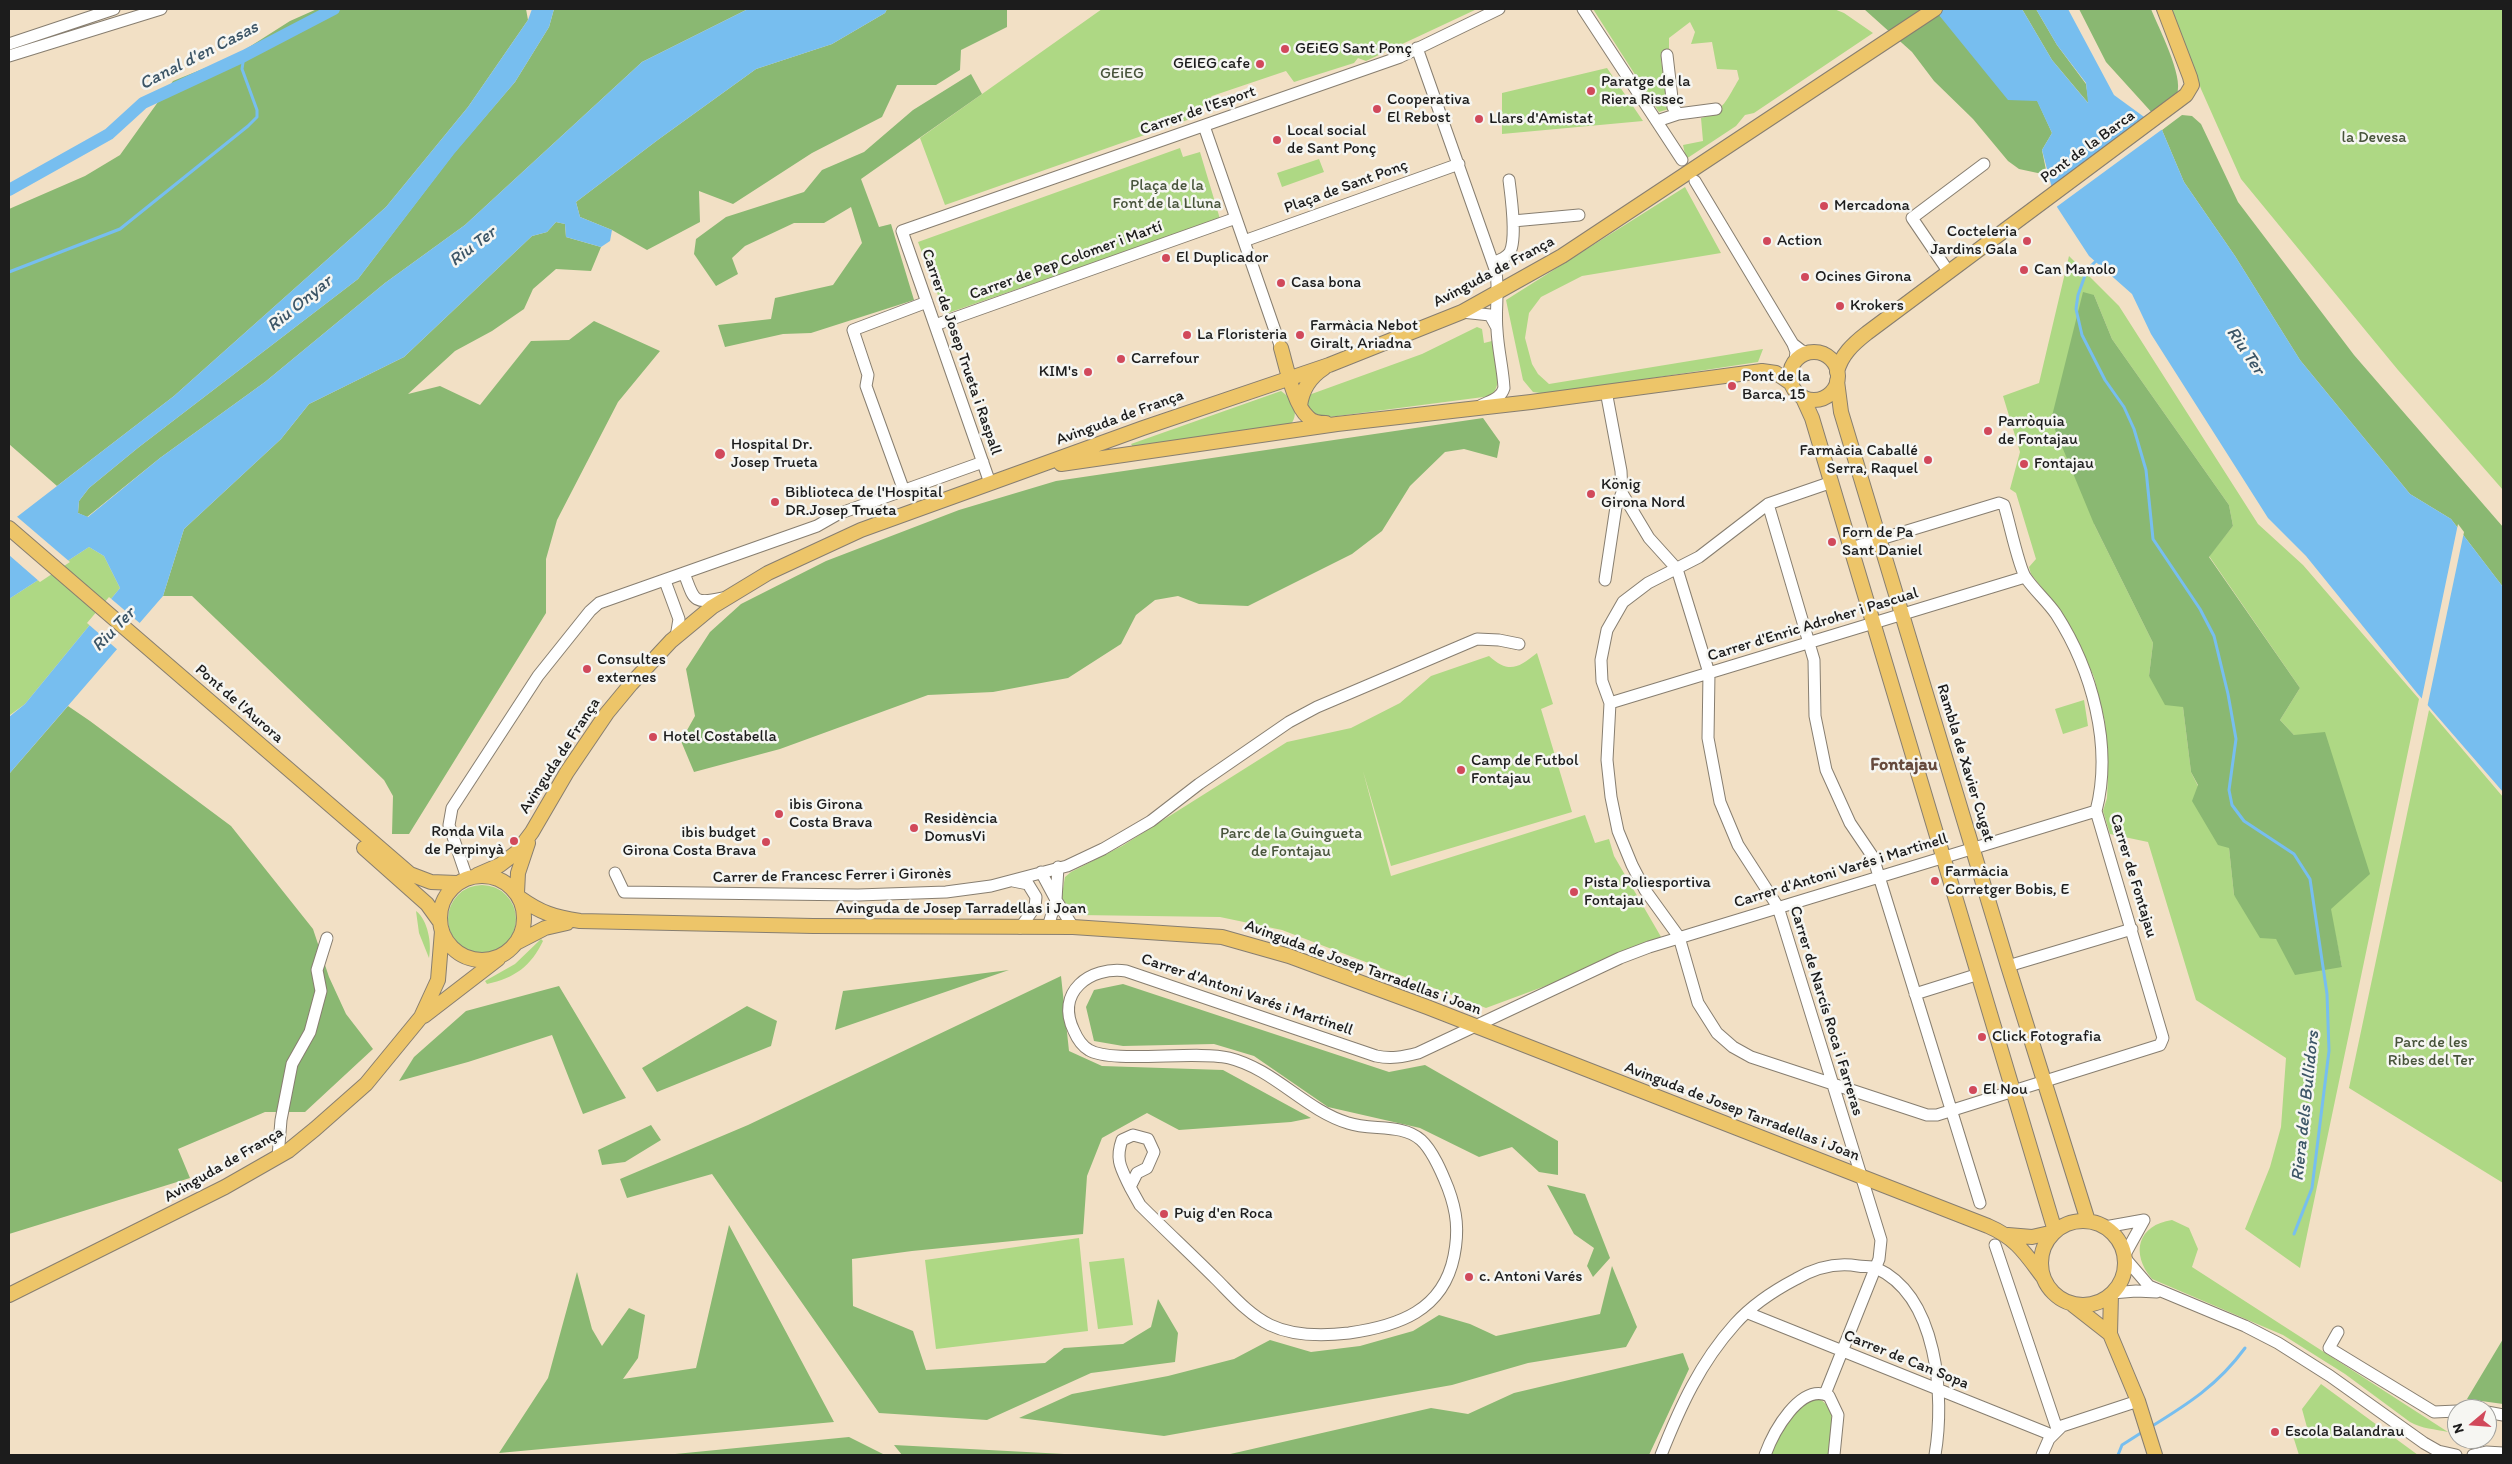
<!DOCTYPE html>
<html>
<head>
<meta charset="utf-8">
<style>
  body { margin:0 }
  #map { position:relative; width:2512px; height:1464px; overflow:hidden; background:#f2e0c5; font-family:Itim,sans-serif }
  canvas { display:block }
  .frame { position:absolute; inset:0; border:10px solid #1c1c1c; pointer-events:none }
  .north { position:absolute; left:2447px; top:1399px; width:50px; height:50px; box-sizing:border-box; background:#f6f6f2; border:1px solid #9f9f9c; border-radius:50%; rotate:252deg; font-size:14px; font-weight:700; line-height:20px; text-align:center; color:#1c1c1c }
  .north::after { content:''; display:block; margin:auto; width:18px; height:22px; background:#d1495b; clip-path:polygon(50% 0,100% 100%,50% 72%,0 100%) }
</style>
</head>
<body>
<div id="map">
<canvas width="2512" height="1464"></canvas>
<div class="frame"></div>
<div class="north">N</div>
</div>
<script>
const c = document.querySelector('canvas').getContext('2d');
c.lineJoin = 'round';
function fill(path, color) { c.fillStyle = color; c.fill(path, 'evenodd'); }
function stroke(path, color, width, dash) { c.strokeStyle = color; c.lineWidth = width; c.lineCap = dash ? 'butt' : 'round'; c.setLineDash(dash || []); c.stroke(path); }
function label(font, color, halo, rows, align = 'center') {
  c.font = font + ' Itim,sans-serif'; c.lineWidth = 5; c.setLineDash([]); c.textBaseline = 'middle'; c.strokeStyle = halo; c.fillStyle = color; for (const [text, x, y, turn = 0] of rows) {
    c.save(); c.translate(x, y); c.rotate((+turn || 0) * Math.PI / 180); c.textAlign = isNaN(turn) ? turn : align; if (halo) c.strokeText(text, 0, 0); c.fillText(text, 0, 0); c.restore();
  }
}
const green = new Path2D(`
  M1102,9h375l-111,52 -8,-3 -4,5 -60,19 -8,-11 -74,25 -22,23 -245,86 -25,-67z
  M1593,9h241l10,4 29,20 -119,80 -9,2 -9,11 -50,33 -3,-14 20,-4 -2,-23c22,-5 27,-21 38,-39l-2,-9 -20,-1 -5,-27 -21,2 4,-12 -5,-10 -21,16v11l-8,11 8,49 -10,3z
  M2172,9h331v481l-105,-120 -157,-191 -40,-90z
  M1607,68l36,53 -141,13v-41z
  M1180,148l3,9 17,-5 20,67 -275,95 -27,-72z
  M1319,159l5,13 -42,15 -5,-14z
  M1685,187l36,66 -139,23 -41,21 -12,16 -4,25 7,26 6,10 11,10 214,-35 -5,13 -211,32 -14,-2 -10,-12 -17,-80z
  M2069,256l50,50 139,218 45,41 116,134 -119,569 -55,-39 25,-62 11,-40 5,-69 -90,-58 -48,-158 -38,-8 -7,-23 4,-13 1,-23 -3,-53 -11,-45 -20,-44 -12,-20 -31,-39 -2,-7 7,-8 -20,-66 -6,-4 10,-37 -17,-56 36,-13zM2094,295l18,44 117,166 4,21 -24,30 91,132 -20,32 14,15 48,232 -66,-28 -42,-44 -5,-47 -38,-76 -8,-65 -34,-31 4,-33 -59,-119z
  M1477,327l5,2 2,14 8,-2c5,16 12,42 -1,55l-169,22c-11,-5 -14,-10 -16,-22l116,-42z
  M1281,391c11,7 19,22 10,33l-158,23 -2,-3z
  M89,547l15,9 16,32 -95,116 -15,11 -1,-116z
  M1537,653l16,51 -12,5 31,103 -181,54 -28,-95 28,105 194,-61 10,28 14,-4 5,17 50,86 -178,66 -204,-78 -62,-13 -142,-2 -17,-15 4,-23 6,-5 51,-26 165,-104 64,-14 49,-25 31,-27 58,-20c20,18 29,12 48,-3z
  M2084,700l4,26 -25,8 -8,-25z
  M2429,710l74,87v386l-154,-95z
  M448 919a34 34 0 1 1 68 0a34 34 0 1 1-68 0Z
  M416,911c12,9 16,33 13,47l-10,-25z
  M541,939l2,2c-12,25 -28,37 -56,43l-2,-3 30,-17z
  M2172,1220l17,8 9,21 -6,18 256,165c-13,-3 -26,-3 -38,-10l-65,-48 -62,-39 -131,-56c-22,-26 -14,-54 20,-59z
  M1079,1238l9,93 -152,18 -11,-89z
  M1124,1258l9,67 -35,4 -9,-67z
  M2321,1384l97,71h-119l-6,-19 15,-5 -6,-22z
  M1819,1399c20,10 12,37 11,56h-60c10,-20 24,-54 49,-56z`);
const forest = new Path2D(`
  M317,9h209l2,11 -60,87 -82,100 -212,189 -117,90 -48,-42v-235l76,-33 35,-21 53,-74 62,-25 55,-35z
  M554,9h194l-106,53 -177,163 -80,58 -120,99 -105,76 -73,59 -9,-4 1,-12 10,-13 50,-41 219,-168 96,-126 61,-71 34,-55z
  M887,9h120v18l-46,23 -1,20 -24,15h-39l-15,32 -70,36 -79,51 -34,-13 1,31 -53,28 -35,-20 -32,-13 -4,-15 83,-63 97,-70 76,-25 53,-31z
  M1864,9h70l15,16 88,75 15,33 -10,17 5,25 -28,-6 -11,-8 -35,-42 -39,-38 -22,-29z
  M2022,9h14l21,36 29,39 3,20 -37,-44z
  M2079,9h72c7,18 33,67 26,85 -4,9 -15,15 -23,21l-48,-53z
  M971,74l11,20 -121,85 18,48 12,-3 23,76 -103,33 -28,1 -58,13 -7,-22 53,-6 4,-21 58,-13 29,-42 -11,-36 -27,16h-30l-49,23 -13,12 6,16 -22,12 -22,-32 2,-15 30,-22 78,-25 18,-22 42,-18 49,-42z
  M2182,115l10,1 9,8 37,78 116,153 149,172v60l-52,-68 -41,-25 -110,-134 -65,-104 -51,-74 -22,-52z
  M556,222l9,2 1,13 35,10 -10,24 -35,-2 -23,20 -9,20 -32,22 -37,20 -47,43 32,-8 40,19 51,-64 38,-1 25,-19 66,30 -42,51 -61,118 -11,39v54l-137,221h-17l1,-38 -9,-16 -192,-184h-29l21,-67 97,-90 28,-35 95,-47 128,-121 15,-4z
  M2083,292l11,3 18,44 117,166 4,21 -24,31 91,131 -20,32 14,15 31,-3 45,142 -39,35 11,58 -47,8 -19,-36 -16,-1 -26,-43 -5,-47 -11,-3 -26,-44 6,-16 -7,-13 -8,-65 -18,-2 -16,-29 4,-33 -59,-119 -43,-104z
  M1483,418l17,24 -3,16 -33,-9 -19,3 -35,34 -28,45 -30,23 -104,52 -49,-2 -21,-8 -23,4 -19,15 -15,29 -53,34 -75,14 -65,3 -148,54 -86,23 -13,-31 14,-25 -9,-47 24,-37 31,-28 85,-43 133,-51 97,-29z
  M68,706l22,15 141,105 82,103 16,48 17,37 27,35 -68,63h-40l-87,37 12,29 -181,56v-460z
  M1009,970l-174,60 8,-39z
  M1061,976l8,75 33,15 121,4 88,48 -20,4 -112,8 -32,-17 -45,25 -15,38 -4,58 -171,17 -60,8 1,47 60,25 13,39 119,-7 19,-15 59,-4 28,-17 7,-28 20,34 -3,29 -84,11 -104,47 -108,-7 -167,-239 -85,24 -7,-19 128,-54z
  M1123,984l266,88 36,-7 133,76v34l-19,-3 -27,-25 -33,10 -59,-29 -92,-21 -74,-51 -40,-12 -91,2 -29,-5 -8,-34 8,-17z
  M559,986l67,112 -43,16 -31,-79 -84,27 -69,19 15,-24 52,-46z
  M747,1006l30,15 -6,25 -114,46 -15,-24z
  M651,1125l10,15 -36,22 -23,3 -4,-15z
  M1547,1185l38,9 25,64 -17,19 -6,-11 7,-18 -20,-14z
  M729,1225l105,197 -335,31 49,-75 29,-106 15,57 10,17 27,-38 16,7 -7,43 -15,21 73,-11z
  M1612,1266l25,61 -11,20 -98,16 -76,22 -288,51 -145,-18 53,-24 96,-18 66,-17 36,-19 41,12 49,-6 53,-15 26,-16 31,9 26,12 104,-22z
  M2503,1339v65l-36,-5z
  M1683,1353l6,16 -40,86h-423l205,-47 37,6 46,-21z
  M849,1437l36,18h-220z
  M894,1445l189,10h-181z`);
const water = new Path2D(`
  M532,9h22l-5,18 -34,55 -61,72 -96,125 -219,168 -50,41 -10,13 -1,12 10,4 72,-59 105,-76 120,-99 80,-58 177,-163 106,-53h139l-2,4 -53,31 -76,25 -97,70 -83,63 4,15 32,13 -2,11 -9,6 -35,-10 -1,-13 -9,-2 -9,10 -15,4 -128,121 -95,47 -28,35 -97,90 -21,67 -154,178v-57l16,-13 95,-116 -16,-32 -15,-9 -80,52v-76l165,-127 212,-189 82,-100 60,-87z
  M1934,9h88l30,51 36,43 -2,-20 -29,-38 -21,-36h32l46,86 48,35 22,52 51,74 65,104 110,134 41,25 52,68v205l-86,-99 -111,-137 -38,-38 -117,-184 -19,-40 -43,-38 -32,-49 -15,-57 10,-17 -15,-32 -29,-1z`);
const pier = new Path2D(`
  M2150,118l14,10 -109,80 -6,-17z
  M15,515l55,47 -30,20 -31,-27v-35z
  M2458,524l6,8 -37,176 -6,-6z
  M109,597l33,28 -23,26 -32,-28z`);
const stream = new Path2D(`
  M2097,260l-10,10 -9,25 -2,14 6,26 23,45 19,27 10,22 12,41 7,69 47,70 14,27 14,58 8,45 -7,51 3,15 12,16 50,33 16,25 17,115 2,57 -17,137 -18,46
  M9,272l111,-43 128,-103 9,-9v-7l-15,-41 2,-13
  M2149,1428c39,-24 69,-43 96,-80
  M2118,1455l4,-10 22,-14`);
const canal = new Path2D(`
  M9,190l100,-56 34,-31 101,-47 90,-47`);
const minor = new Path2D(`
  M1583,9l99,151
  M9,44l105,-35
  M1417,48l79,224c3,20 -1,38 1,58 1,20 6,39 7,58 -3,11 -15,13 -24,18
  M1667,55l6,52 5,7
  M9,56l152,-47
  M1657,121l21,-7 38,-5
  M1204,126l77,222
  M1695,181l98,163
  M1513,221l66,-6
  M1244,241l215,-77
  M1494,262c6,-2 13,-5 16,-10 7,-15 1,-56 -1,-72
  M1948,271l-36,-53 72,-54
  M1462,312l28,3 6,11
  M935,325l301,-107
  M1795,360l1,-8 -3,-8 9,7 7,1
  M1832,482l-64,22 -69,53 -51,26 -25,19 -16,28 -6,30 1,21 8,22 -3,57 4,37 7,34 14,34 13,25 34,47 19,66 19,30 16,14 18,10 176,58h10l223,-70 3,-7 -67,-227c17,-65 -4,-141 -40,-197 -9,-13 -21,-23 -30,-36 -7,-9 -17,-58 -22,-73l-5,-2 -148,45
  M990,483l-88,-252 498,-174 99,-48
  M904,491l-38,-105 2,-11 -15,-45 74,-28
  M1622,493l27,45 28,31 32,104 -1,65 12,64 18,43 40,62 103,333 -2,19 -54,135
  M1768,504l46,156 1,56 11,54 24,53 23,34 107,346
  M684,573c10,26 8,32 38,25
  M1605,580l11,-73 6,-14 -1,-22 -15,-80
  M665,581l14,38 -3,18
  M1610,703l415,-126
  M1058,867l-2,33 17,27
  M1041,872l15,28 -8,27
  M615,873l9,19 234,3 88,-3 45,-6 76,-20 36,-17 48,-28 48,-37 90,-62 28,-15 160,-68 22,1 20,4
  M467,878l-18,-53 3,-17 86,-132 52,-65 9,-8 218,-77 21,-12 145,-52
  M1013,881l15,3 8,13 -1,10 -15,21
  M2008,966l124,-37
  M1915,994l64,-20
  M1133,1135l15,4 6,13 -7,16 -10,5 -7,14c-9,-19 -15,-27 -8,-47z
  M278,1157l3,-37 11,-56 18,-32 11,-41 -4,-21 10,-32
  M1130,1187l10,18c25,25 51,49 76,74 16,16 33,36 54,46 23,11 54,11 79,8 49,-7 94,-22 105,-77 5,-25 3,-44 -6,-68 -6,-15 -15,-37 -27,-48 -19,-17 -50,-9 -73,-17 -43,-13 -74,-54 -119,-65 -33,-8 -117,6 -140,-8 -7,-4 -12,-12 -15,-19 -19,-39 16,-65 52,-60l250,85c15,3 27,1 42,-3l202,-95 29,-11 447,-136
  M2105,1227l39,-7
  M1995,1245l62,184
  M2124,1256l20,-36
  M2124,1257l25,29 96,40 33,17 52,33 94,67 14,8 18,4
  M2112,1293l24,-2 21,1
  M1748,1313l304,122
  M2338,1332l-9,16 105,64 23,-1
  M2487,1412l16,3
  M1661,1455c19,-48 39,-92 74,-131 16,-18 40,-34 61,-45 19,-11 39,-17 62,-13 6,1 13,0 18,2 62,28 69,129 59,187
  M1765,1455c8,-22 35,-73 64,-59l9,19 -4,40
  M2042,1455l7,-16 13,-13 76,-25
  M2473,1455l13,-3 17,1`);
const major = new Path2D(`
  M1281,348c5,17 13,57 27,69 4,5 12,6 18,6
  M1790 376a24 24 0 1 1 48 0a24 24 0 1 1-48 0Z
  M1837,372c4,-17 16,-28 30,-39l319,-238 6,-10 -2,-8 -26,-68
  M1837,381l4,31 167,554 80,255
  M1802,396l10,22 243,813
  M1300,406c2,-17 10,-29 24,-38
  M1061,464l276,-40 194,-22 231,-31 14,2 16,11
  M9,528l401,346 21,8 26,1
  M364,848l63,56 13,18
  M477,875l23,-10 17,-13 15,-20 35,-60 40,-59 24,-29 40,-43 41,-34 56,-34 93,-43 282,-102 186,-63 133,-53 100,-56 373,-247
  M440 918a42 42 0 1 1 84 0a42 42 0 1 1-84 0Z
  M517,893l1,-20 10,-30
  M520,898c21,15 34,19 60,23l233,5 260,1 149,10 67,19 138,51 561,219c28,12 37,27 55,51
  M516,943l29,-15 22,-5
  M424,1016l74,-57
  M2041 1263a42 42 0 1 1 84 0a42 42 0 1 1-84 0Z
  M2008,1235l24,2 22,-5
  M9,1295l216,-108 63,-36 27,-22 51,-45 55,-67 17,-37 4,-49
  M2073,1305l37,29 28,67 17,54
  M2110,1334l1,-40`);
const markers = [
  [1285,49,5,"#d1495b"],
  [1260,64,5,"#d1495b"],
  [1591,91,5,"#d1495b"],
  [1377,109,5,"#d1495b"],
  [1479,119,5,"#d1495b"],
  [1277,140,5,"#d1495b"],
  [1824,206,5,"#d1495b"],
  [1767,241,5,"#d1495b"],
  [2027,241,5,"#d1495b"],
  [1166,258,5,"#d1495b"],
  [2024,270,5,"#d1495b"],
  [1805,277,5,"#d1495b"],
  [1281,283,5,"#d1495b"],
  [1840,306,5,"#d1495b"],
  [1187,335,5,"#d1495b"],
  [1300,335,5,"#d1495b"],
  [1121,359,5,"#d1495b"],
  [1088,372,5,"#d1495b"],
  [1732,386,5,"#d1495b"],
  [1988,431,5,"#d1495b"],
  [720,454,6,"#d1495b"],
  [1928,460,5,"#d1495b"],
  [2024,464,5,"#d1495b"],
  [1591,494,5,"#d1495b"],
  [775,502,5,"#d1495b"],
  [1832,542,5,"#d1495b"],
  [587,669,5,"#d1495b"],
  [653,737,5,"#d1495b"],
  [1461,770,5,"#d1495b"],
  [779,814,5,"#d1495b"],
  [914,828,5,"#d1495b"],
  [514,841,5,"#d1495b"],
  [766,842,5,"#d1495b"],
  [1935,881,5,"#d1495b"],
  [1574,892,5,"#d1495b"],
  [1982,1037,5,"#d1495b"],
  [1973,1090,5,"#d1495b"],
  [1164,1214,5,"#d1495b"],
  [1469,1277,5,"#d1495b"],
  [2275,1432,5,"#d1495b"]
];
const poiNames = [
  ["GEiEG Sant Ponç",1295,49],
  ["GEIEG cafe",1250,64,"right"],
  ["Paratge de la",1601,82],
  ["Riera Rissec",1601,100],
  ["Cooperativa",1387,100],
  ["El Rebost",1387,118],
  ["Llars d'Amistat",1489,119],
  ["Local social",1287,131],
  ["de Sant Ponç",1287,149],
  ["Mercadona",1834,206],
  ["Cocteleria",2017,232,"right"],
  ["Jardins Gala",2017,250,"right"],
  ["Action",1777,241],
  ["El Duplicador",1176,258],
  ["Can Manolo",2034,270],
  ["Ocines Girona",1815,277],
  ["Casa bona",1291,283],
  ["Krokers",1850,306],
  ["Farmàcia Nebot",1310,326],
  ["Giralt, Ariadna",1310,344],
  ["La Floristeria",1197,335],
  ["Carrefour",1131,359],
  ["KIM's",1078,372,"right"],
  ["Pont de la",1742,377],
  ["Barca, 15",1742,395],
  ["Parròquia",1998,422],
  ["de Fontajau",1998,440],
  ["Hospital Dr.",731,445],
  ["Josep Trueta",731,463],
  ["Farmàcia Caballé",1918,451,"right"],
  ["Serra, Raquel",1918,469,"right"],
  ["Fontajau",2034,464],
  ["König",1601,485],
  ["Girona Nord",1601,503],
  ["Biblioteca de l'Hospital",785,493],
  ["DR.Josep Trueta",785,511],
  ["Forn de Pa",1842,533],
  ["Sant Daniel",1842,551],
  ["Consultes",597,660],
  ["externes",597,678],
  ["Hotel Costabella",663,737],
  ["Camp de Futbol",1471,761],
  ["Fontajau",1471,779],
  ["ibis Girona",789,805],
  ["Costa Brava",789,823],
  ["Residència",924,819],
  ["DomusVi",924,837],
  ["Ronda Vila",504,832,"right"],
  ["de Perpinyà",504,850,"right"],
  ["ibis budget",756,833,"right"],
  ["Girona Costa Brava",756,851,"right"],
  ["Farmàcia",1945,872],
  ["Corretger Bobis, E",1945,890],
  ["Pista Poliesportiva",1584,883],
  ["Fontajau",1584,901],
  ["Click Fotografia",1992,1037],
  ["El Nou",1983,1090],
  ["Puig d'en Roca",1174,1214],
  ["c. Antoni Varés",1479,1277],
  ["Escola Balandrau",2285,1432]
];
const parkNames = [
  ["GEiEG",1122,74],
  ["la Devesa",2374,138],
  ["Plaça de la",1167,186],
  ["Font de la Lluna",1167,204],
  ["Parc de la Guingueta",1291,834],
  ["de Fontajau",1291,852],
  ["Parc de les",2431,1043],
  ["Ribes del Ter",2431,1061]
];
const streetNames = [
  ["Carrer de l'Esport",1198,111,-19],
  ["Pont de la Barca",2088,147,-36],
  ["Plaça de Sant Ponç",1346,187,-20],
  ["Carrer de Pep Colomer i Martí",1066,261,-20],
  ["Avinguda de França",1494,272,-28],
  ["Carrer de Josep Trueta i Raspall",961,352,71],
  ["Avinguda de França",1120,418,-20],
  ["Carrer d'Enric Adroher i Pascual",1813,625,-17],
  ["Pont de l'Aurora",239,704,41],
  ["Avinguda de França",560,756,-57],
  ["Rambla de Xavier Cugat",1965,763,73],
  ["Carrer d'Antoni Varés i Martinell",1841,871,-17],
  ["Carrer de Francesc Ferrer i Gironès",832,876,-1],
  ["Carrer de Fontajau",2133,876,73],
  ["Avinguda de Josep Tarradellas i Joan",961,909],
  ["Avinguda de Josep Tarradellas i Joan",1363,968,20],
  ["Carrer d'Antoni Varés i Martinell",1247,995,19],
  ["Carrer de Narcís Roca i Farreras",1826,1011,73],
  ["Avinguda de Josep Tarradellas i Joan",1742,1112,21],
  ["Avinguda de França",224,1165,-30],
  ["Carrer de Can Sopa",1906,1360,22]
];
const waterNames = [
  ["Canal d'en Casas",199,56,-27],
  ["Riu Ter",473,247,-37],
  ["Riu Onyar",300,304,-39],
  ["Riu Ter",2245,351,56],
  ["Riu Ter",114,630,-46],
  ["Riera dels Bullidors",2306,1106,-84]
];
const neighbourhoodNames = [
  ["Fontajau",1904,765]
];
fill(green, '#aed884');
fill(forest, '#8ab872');
fill(water, '#77beef');
fill(pier, '#f2e0c5');
stroke(stream, '#77beef', 3);
stroke(canal, '#77beef', 12);
stroke(minor, '#877e70', 13);
stroke(major, '#877e70', 16);
stroke(minor, '#fff', 11);
stroke(major, '#edc569', 14);
for (const [x, y, r, color] of markers) { const dot = new Path2D(); dot.arc(x, y, r, 0, 2 * Math.PI); c.fillStyle = color; c.fill(dot); stroke(dot, '#f6f6f2', 2); }
label('16px', '#1c1c1c', '#f6f6f2', poiNames, 'left');
label('16px', '#48543b', '#f6f6f2', parkNames);
label('16px', '#1c1c1c', '#f6f6f2', streetNames);
label('italic 18px', '#3c5566', '#f6f6f2', waterNames);
label('bold 18px', '#664a3d', '#f6f6f2', neighbourhoodNames);
</script>
</body>
</html>
